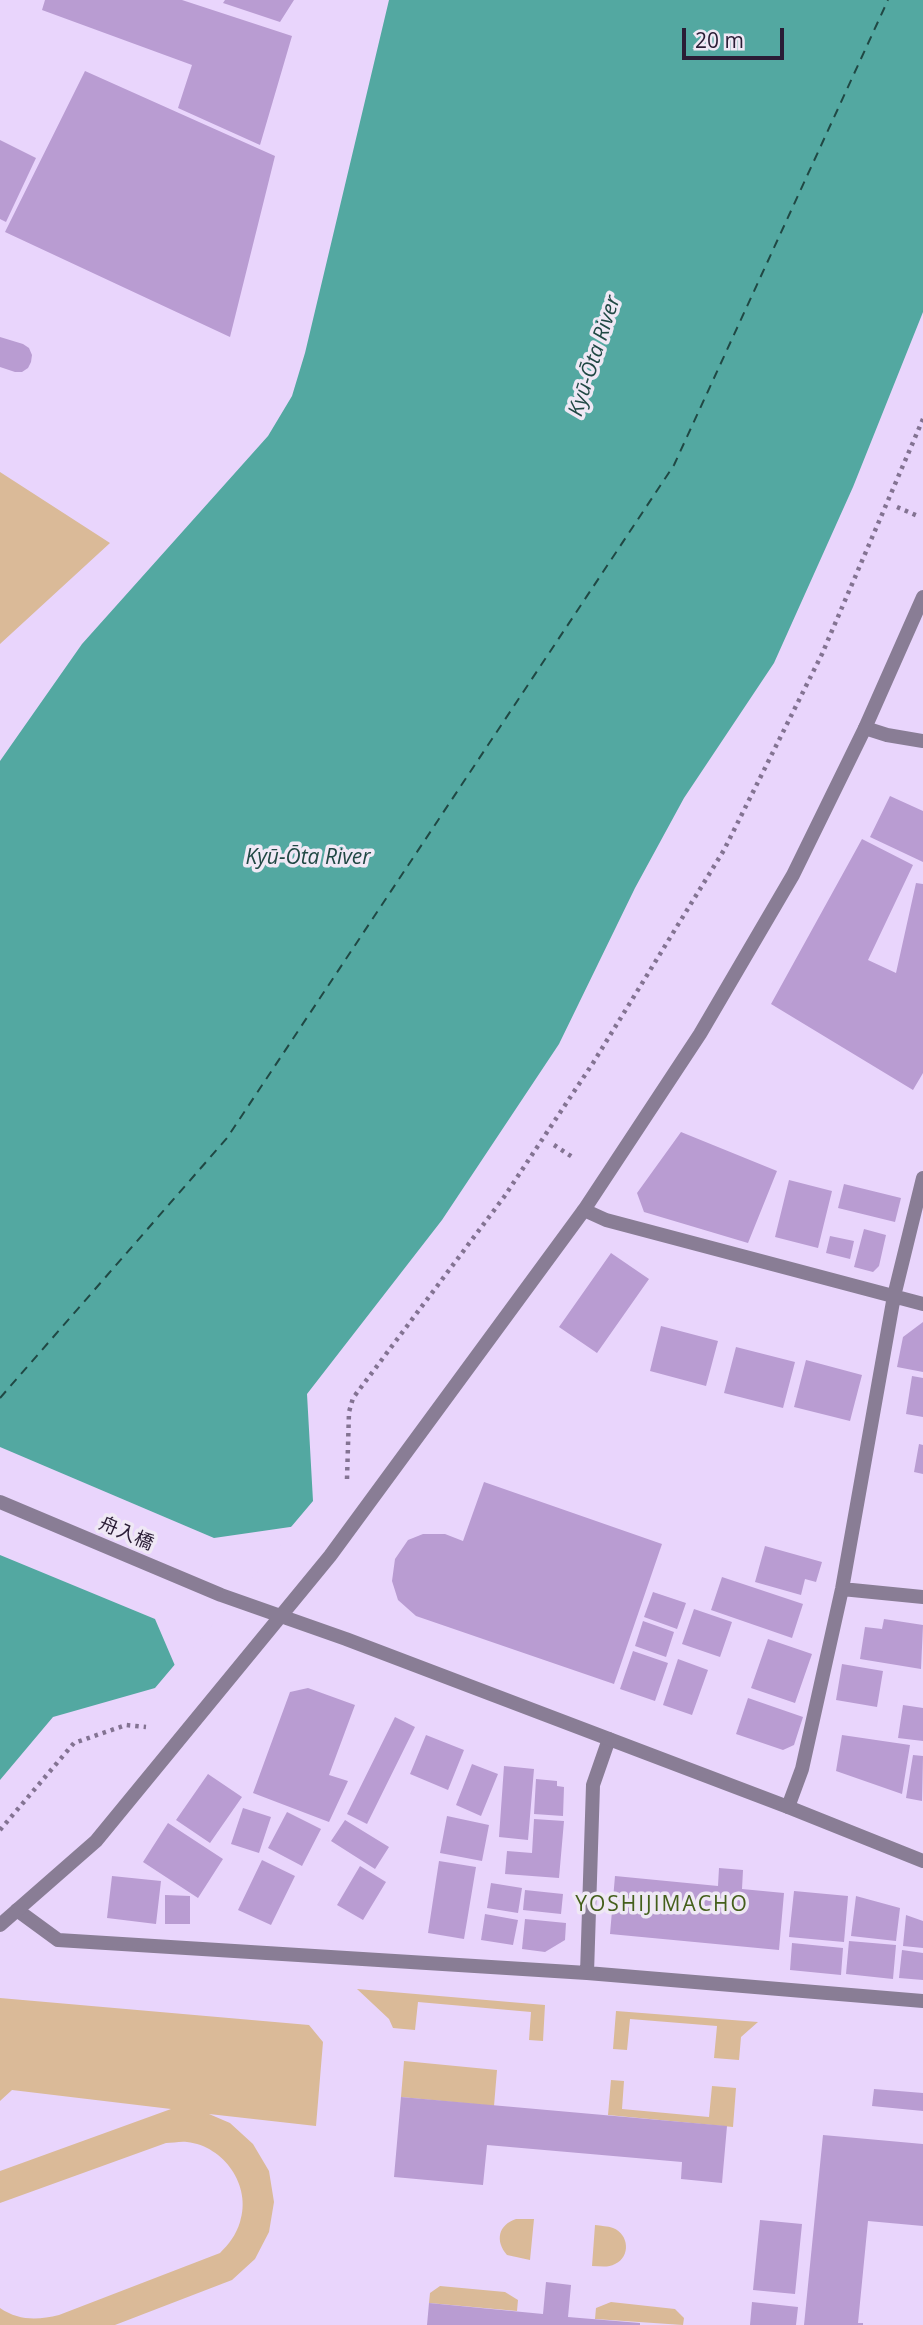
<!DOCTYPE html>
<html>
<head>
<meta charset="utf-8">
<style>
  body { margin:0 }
  #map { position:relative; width:923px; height:2325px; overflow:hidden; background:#e9d5fc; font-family:"Open Sans",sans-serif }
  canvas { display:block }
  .scale { position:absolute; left:682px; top:28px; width:102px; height:32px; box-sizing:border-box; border:4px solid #2a1d35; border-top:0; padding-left:9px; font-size:21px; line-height:24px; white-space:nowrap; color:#2a1d35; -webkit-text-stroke:5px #efe8f5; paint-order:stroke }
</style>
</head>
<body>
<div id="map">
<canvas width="923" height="2325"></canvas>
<div class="scale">20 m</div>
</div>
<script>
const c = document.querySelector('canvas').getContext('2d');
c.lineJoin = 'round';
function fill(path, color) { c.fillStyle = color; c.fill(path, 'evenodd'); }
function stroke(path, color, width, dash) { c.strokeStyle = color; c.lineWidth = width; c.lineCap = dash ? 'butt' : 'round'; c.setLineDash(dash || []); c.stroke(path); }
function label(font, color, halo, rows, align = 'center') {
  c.font = font + ' "Open Sans","Noto Sans JP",sans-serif'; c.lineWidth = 7; c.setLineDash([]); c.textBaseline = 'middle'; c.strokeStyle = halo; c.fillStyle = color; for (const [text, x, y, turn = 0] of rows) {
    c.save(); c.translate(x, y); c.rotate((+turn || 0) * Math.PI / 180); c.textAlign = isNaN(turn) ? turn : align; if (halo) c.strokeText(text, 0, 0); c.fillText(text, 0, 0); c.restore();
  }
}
const green = new Path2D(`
  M0,472l110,71 -110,101z
  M357,1989l188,16 -2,36 -14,-1 2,-28 -113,-10 -3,28 -22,-2 -4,-9z
  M0,1998l309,27 14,17 -7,84 -107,-12 21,9 23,21 16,27 5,31 -5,30 -14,27 -23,21 -117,45h-115v-17c19,13 38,12 59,7l161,-62c9,-9 16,-18 20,-31 12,-36 -16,-76 -53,-80 -6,-1 -15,1 -21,1l-166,60v-32l171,-62 -159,-19 -12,11z
  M616,2011l142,11 -17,15 -2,23 -25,-2 3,-32 -87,-7 -3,31 -14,-1z
  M404,2061l93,9 -3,36 -93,-9z
  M611,2080l13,1 -2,28 87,8 3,-31 24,2 -3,39 -125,-12z
  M516,2219h18l-4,41 -23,-5c-12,-14 -9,-30 9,-36z
  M595,2225c6,1 13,1 18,3 16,6 18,29 2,36 -7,4 -15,2 -23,2z
  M440,2286l65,6 13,8 -1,11 -88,-8 1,-10z
  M611,2302l64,7 9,9 -1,7 -88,-6 1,-11z`);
const water = new Path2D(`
  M389,0h534v312l-70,175 -79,176 -90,135 -49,90 -76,156 -117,176 -135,174 6,107 -158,187 -102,29 -53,63v-1019l82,-117 186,-208 24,-40 13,-43z`);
const pier = new Path2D(`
  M0,1447l214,91 83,-12 -121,142 -21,-49 -155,-64z`);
const ferry = new Path2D(`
  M0,1398l227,-260 447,-673 214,-465`);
const building = new Path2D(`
  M45,0h137l110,36 -32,109 -82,-37 14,-43 -150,-55z
  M225,0h69l-14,22 -57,-19z
  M85,71l190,85 -45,181 -225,-105z
  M0,140l36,18 -30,64 -6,-3z
  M0,337l23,7 6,4 3,7 -1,7 -3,6 -6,4h-7l-15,-5z
  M890,796l33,15v51l-53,-25z
  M862,839l51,26 -45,95 28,13 20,-90 7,1v189l-10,17 -142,-86z
  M681,1132l96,39 -29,72 -104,-31 -7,-19z
  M789,1180l43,11 -14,57 -43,-11z
  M844,1184l57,14 -6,24 -57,-14z
  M864,1229l22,6 -7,31 -6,6 -19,-5z
  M830,1236l24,5 -4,18 -24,-6z
  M611,1253l38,26 -52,74 -38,-26z
  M923,1322v50l-26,-5 6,-30z
  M661,1326l57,15 -12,45 -56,-15z
  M736,1347l59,15 -12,46 -59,-15z
  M806,1360l56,15 -12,46 -56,-14z
  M912,1376l11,2v39l-17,-3z
  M919,1444l4,1v29l-9,-2z
  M484,1482l178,62 -48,140 -198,-68 -18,-16 -6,-19 3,-22 13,-19 15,-6h22l18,7z
  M765,1546l57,16 -6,20 -11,-3 -4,16 -46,-13z
  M722,1577l81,27 -11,34 -81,-28z
  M653,1592l33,11 -9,26 -33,-12z
  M694,1609l38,13 -12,35 -38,-13z
  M884,1619l39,6 -2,44 -61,-10 5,-32 17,2z
  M643,1621l31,11 -8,25 -31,-11z
  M768,1639l44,15 -17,49 -44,-15z
  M633,1651l35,12 -13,38 -35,-12z
  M678,1659l30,11 -16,45 -29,-10z
  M842,1664l41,7 -6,36 -41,-7z
  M308,1688l47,17 -26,70 19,6 -19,41 -76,-29 37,-101z
  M748,1698l55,19 -9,28 -11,5 -47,-16z
  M903,1705l20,3v33l-25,-3z
  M395,1717l20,10 -48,97 -20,-10z
  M426,1735l38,15 -16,40 -38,-16z
  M842,1735l68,10 -8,49 -66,-23z
  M913,1755l10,1 -1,45 -16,-3z
  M472,1764l26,10 -17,42 -25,-11z
  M504,1766l30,3 -6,71 -29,-3z
  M208,1774l34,23 -32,46 -34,-23z
  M536,1779l21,2v5l7,1 -1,29 -29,-2z
  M243,1808l28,9 -12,36 -28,-9z
  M287,1812l34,17 -19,37 -34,-18z
  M447,1816l42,9 -7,36 -42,-8z
  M534,1819l30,2 -5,57 -54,-4 2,-23 25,2z
  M345,1820l44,27 -14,22 -44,-28z
  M168,1823l55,36 -25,39 -55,-36z
  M262,1860l33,16 -24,49 -33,-15z
  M439,1861l37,6 -12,72 -36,-6z
  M360,1866l26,16 -23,38 -26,-15z
  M719,1868l24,2 -1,19 42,4 -5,57 -169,-16 5,-58 103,10z
  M112,1876l49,5 -5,43 -49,-6z
  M491,1883l31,5 -4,25 -31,-5z
  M525,1890l38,4 -2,20 -38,-4z
  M794,1891l54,5 -4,46 -55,-5z
  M165,1895l25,1v28h-25z
  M856,1896l44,12 -4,33 -45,-5z
  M485,1914l33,6 -5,25 -32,-5z
  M906,1915l17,6v27l-20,-2z
  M525,1919l41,4 -1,17 -20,12 -23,-3z
  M849,1941l47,4 -3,34 -47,-5z
  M792,1943l51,5 -2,27 -51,-5z
  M902,1950l21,3v27l-24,-2z
  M874,2089l49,4v18l-51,-5z
  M401,2097l326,29 -5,57 -41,-4 1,-17 -195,-17 -4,40 -89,-8z
  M823,2135l100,9v82l-55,-5 -10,102h5v2h-59z
  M760,2220l42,4 -7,70 -42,-4z
  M546,2282l25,3 -3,32 72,6v2h-213l2,-22 114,11z
  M752,2302l46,5 -2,18h-46z`);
const path = new Path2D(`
  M897,507l23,10
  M554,1145l20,13
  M347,1479l2,-67 4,-14 151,-201 89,-134 131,-213 98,-196 101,-235
  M0,1830l74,-87 52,-18 20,2`);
const minor = new Path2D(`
  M865,728l22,7 36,6
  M584,1210l22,10 317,84
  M842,1589l81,8
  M788,1807l14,-38 40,-180 52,-293 29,-118
  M17,1910l41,30 529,33 336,28
  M587,1973l6,-188 16,-46`);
const tertiary = new Path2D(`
  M0,1502l221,93 125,44 442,168 135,54
  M0,1925l96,-84 234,-285 254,-346 116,-176 93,-159 72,-147 58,-131`);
const streetNames = [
  ["舟入橋",126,1534,23]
];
const waterNames = [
  ["Kyū-Ōta River",595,356,-72],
  ["Kyū-Ōta River",308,858]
];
const neighbourhoodNames = [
  ["YOSHIJIMACHO",662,1905]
];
fill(green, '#daba98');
fill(water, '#53a8a1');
fill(pier, '#e9d5fc');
stroke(ferry, '#204844', 2, [9, 7]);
fill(building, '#b99cd2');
stroke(path, '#837392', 4.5, [3.5, 5]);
stroke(minor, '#897d95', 14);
stroke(tertiary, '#897d95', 14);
label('19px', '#2a1d35', '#efe8f5', streetNames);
label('italic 21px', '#204844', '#efe8f5', waterNames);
c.letterSpacing = '2px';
label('21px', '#445f1b', '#efe8f5', neighbourhoodNames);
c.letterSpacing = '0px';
</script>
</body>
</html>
